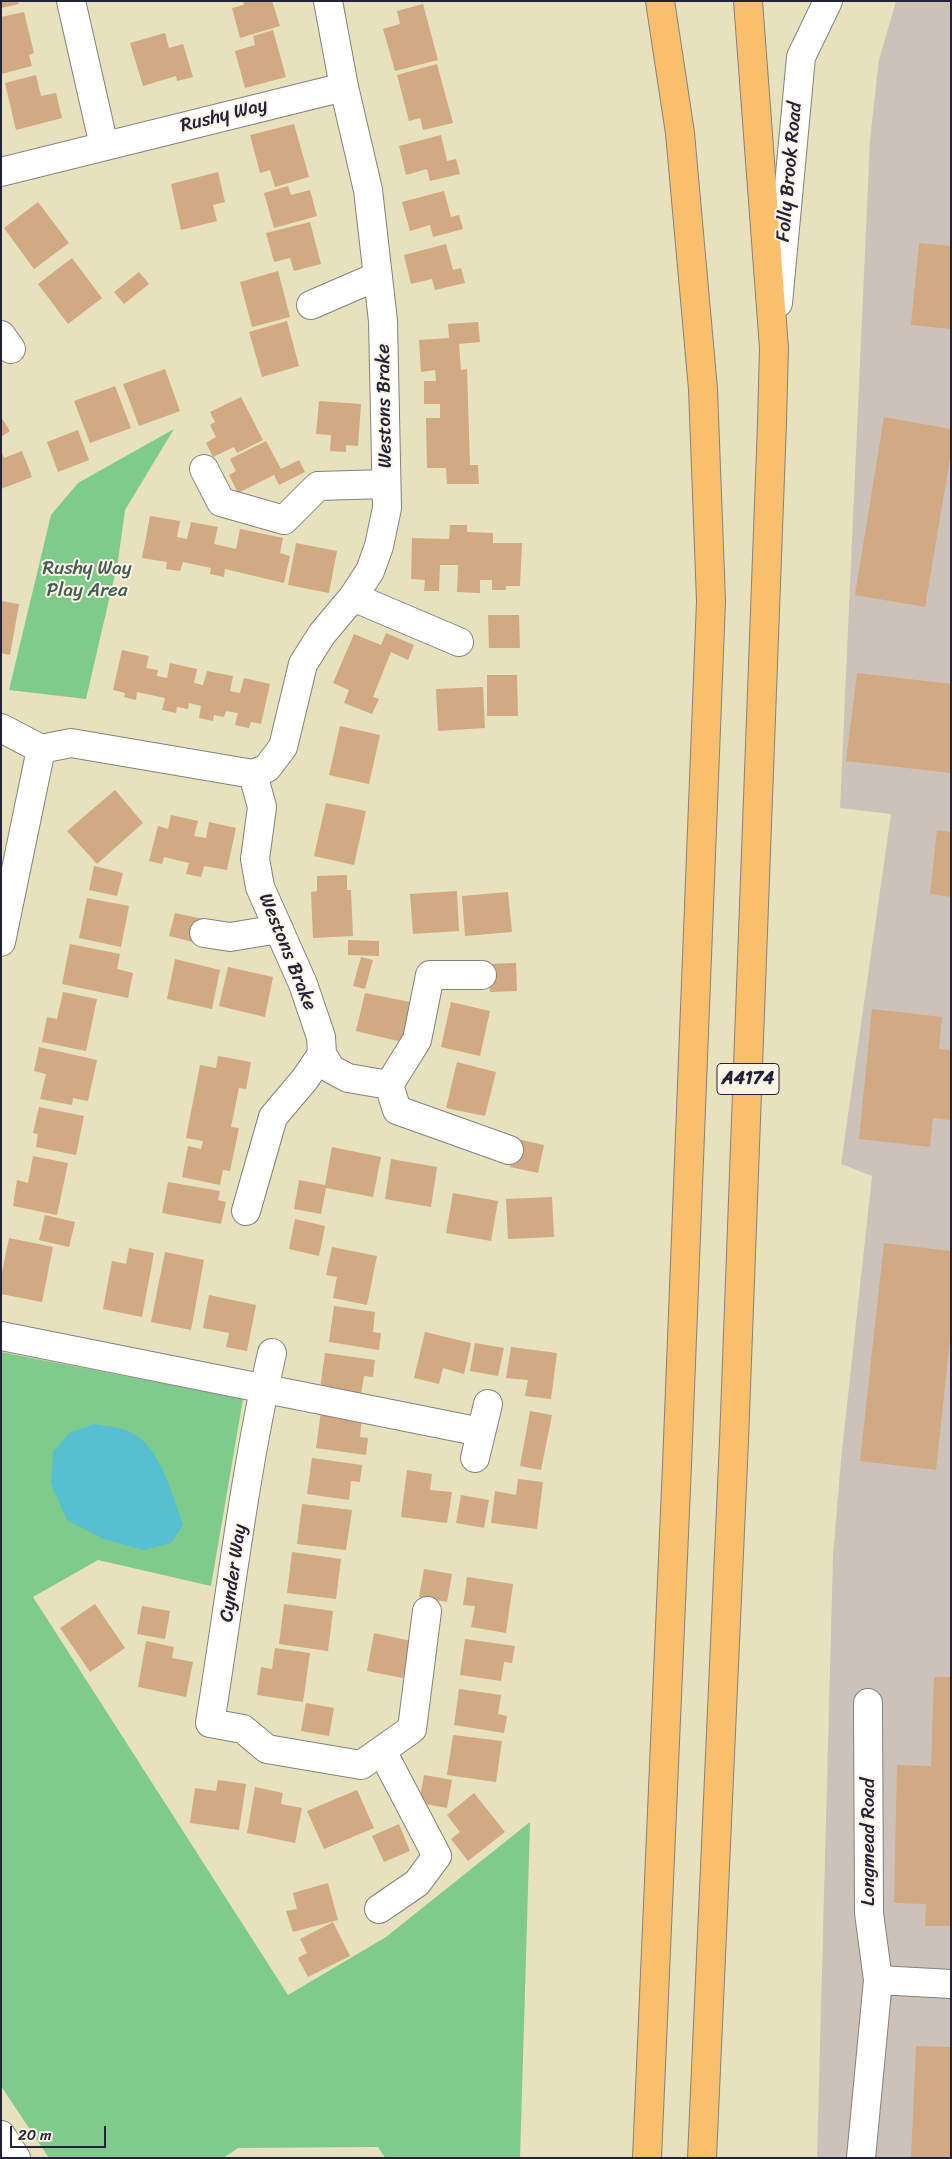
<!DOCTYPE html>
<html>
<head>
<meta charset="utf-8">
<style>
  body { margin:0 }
  #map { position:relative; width:952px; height:2159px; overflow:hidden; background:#e8e1bd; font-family:Sriracha,sans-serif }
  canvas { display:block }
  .frame { position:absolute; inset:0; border:2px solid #22223b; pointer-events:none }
  .scale { position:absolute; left:10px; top:2126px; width:96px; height:22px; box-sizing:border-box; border:2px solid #22223b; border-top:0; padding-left:6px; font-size:15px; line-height:18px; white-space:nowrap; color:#22223b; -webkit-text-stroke:4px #fcf5e5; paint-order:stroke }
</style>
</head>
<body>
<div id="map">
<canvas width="952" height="2159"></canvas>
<div class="frame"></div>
<div class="scale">20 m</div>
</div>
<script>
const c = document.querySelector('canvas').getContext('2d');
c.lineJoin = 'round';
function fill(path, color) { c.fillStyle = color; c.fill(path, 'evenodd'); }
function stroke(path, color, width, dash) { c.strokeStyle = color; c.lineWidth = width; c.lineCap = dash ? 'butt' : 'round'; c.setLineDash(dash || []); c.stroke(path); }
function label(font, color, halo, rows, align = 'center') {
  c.font = font + ' Sriracha,sans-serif'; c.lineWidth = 4; c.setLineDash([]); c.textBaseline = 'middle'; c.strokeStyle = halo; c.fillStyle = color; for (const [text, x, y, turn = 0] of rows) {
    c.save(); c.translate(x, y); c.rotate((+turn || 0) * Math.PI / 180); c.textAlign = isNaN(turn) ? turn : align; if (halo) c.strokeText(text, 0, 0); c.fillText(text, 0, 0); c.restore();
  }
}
const industrial = new Path2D(`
  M896,1h55v2157h-134l16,-602 8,-96 31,-284 -31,-12 50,-350 -51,-6 30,-669 9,-79z`);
const green = new Path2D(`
  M174,429l-49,81 -7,51 -32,138 -77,-9 42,-175 27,-32z
  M1,1352l242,47 -32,187 -113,-26 -65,37 255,398 98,-58 144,-115 -10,336h-135l-7,-11 -140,1 -15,10h-174l-48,-72z`);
const water = new Path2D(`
  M94,1424c11,2 24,3 34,7 31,11 45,66 55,94l-12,18 -27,7 -41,-11 -36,-19 -16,-36 2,-32 16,-19z`);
const building = new Path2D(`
  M1,1h17l1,3 -18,4z
  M243,1h29l8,25 -40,12 -8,-30 12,-3z
  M423,4l15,56 -43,11 -12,-42 17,-5 -3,-13z
  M24,12l10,41 -5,2 3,11 -31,8v-57z
  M273,30l13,47 -41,11 -10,-37 20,-6 -2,-9z
  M165,33l4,15 14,-4 10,33 -16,4 -1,-5 -33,10 -13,-43z
  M437,64l16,59 -30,7 -3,-12 -11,3 -12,-46z
  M36,75l5,21 15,-3 6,25 -46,12 -11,-47z
  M294,124l15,53 -34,10 -5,-17 -10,3 -10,-38z
  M441,135l6,26 9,-2 4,15 -30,7 -3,-12 -21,6 -7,-29z
  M218,172l7,30 -12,3 4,16 -36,9 -10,-46z
  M288,186l3,9 19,-5 7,26 -43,12 -10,-35z
  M444,191l7,26 8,-2 4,14 -30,8 -3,-12 -20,6 -8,-29z
  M38,202l31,41 -35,26 -30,-41z
  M310,222l11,42 -27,7 -4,-13 -16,4 -8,-29z
  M919,243l32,3v83l-40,-4z
  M446,244l7,26 8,-2 4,15 -30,7 -3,-11 -21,5 -7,-29z
  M72,258l30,40 -34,26 -30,-40z
  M278,271l12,46 -38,10 -12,-45z
  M139,272l10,12 -25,20 -10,-12z
  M287,321l12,45 -37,11 -13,-45z
  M478,322l2,20 -21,2 2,26 6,-1 3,96h8l1,19h-32l-1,-16h-19l-1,-50h14v-14h-16v-23h12l-1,-11 -14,2 -2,-32 30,-2 -1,-14z
  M165,369l15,42 -41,15 -16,-42z
  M115,386l16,42 -41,15 -16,-42z
  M241,397l22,43 -26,13 -3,-6 -21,10 -7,-14 10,-6 -6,-12 5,-3 -5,-10z
  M319,401l42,3 -3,42 -12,-1v7l-16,-1 1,-16 -15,-1z
  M1,417l9,14 -9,6z
  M884,417l67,12v24l-26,154 -70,-12z
  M78,430l11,30 -31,12 -11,-30z
  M266,441l15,28 18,-9 6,12 -26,13 -5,-10 -36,18 -9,-18 7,-4 -6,-12z
  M1,451l3,7 18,-7 10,26 -31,12z
  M150,516l30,5 -3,16 10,2 4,-17 27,5 -4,17 22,5 4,-20 43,9 -3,15 10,3 -6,27 -59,-14 -1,8 -14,-3 1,-6 -28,-6 -3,9 -14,-2 1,-7 -25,-4z
  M450,525h17v7l26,1v10h29l-2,43h-14v4h-14v-10h-12v13l-23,-1 1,-27h-18l-1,26h-15l1,-11 -14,-1 1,-41 37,1z
  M296,543l41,8 -8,42 -41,-8z
  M1,601l18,3 -9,51 -9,-2z
  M488,615h31l1,33h-31z
  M386,633l28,12 -6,15 -17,-8 -18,45 6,2 -7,15 -28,-11 5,-13 -16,-7 21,-49 27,11z
  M122,650l27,6 -3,12 12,2 -1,6 10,2 3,-15 27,6 -3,14 9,2 4,-14 26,5 -3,15 10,2 4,-15 26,6 -9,40 -10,-2 -2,6 -14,-3 3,-12 -12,-2 -2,6 -10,-2 -1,6 -14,-3 2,-12 -12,-3 -1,6 -11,-2 -1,6 -14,-3 3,-12 -28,-6 -1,8 -12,-3 1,-4 -12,-3z
  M857,673l94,11v89l-105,-12z
  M487,675h30l1,41h-31z
  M483,687l2,41 -47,3 -2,-42z
  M340,726l40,9 -11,49 -40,-9z
  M115,790l28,33 -46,41 -30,-33z
  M326,803l40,8 -12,54 -40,-9z
  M171,815l27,6 -4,15 12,2 3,-16 27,6 -9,42 -23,-4 -3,11 -15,-3 3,-11 -25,-6 -2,7 -13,-3 9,-35 10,3z
  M937,830l14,2v65l-21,-3z
  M94,866l29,7 -6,23 -28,-6z
  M347,875v15h4l2,46 -40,2 -2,-46 6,-1v-15z
  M457,891l2,40 -46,3 -3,-40z
  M508,892l4,40 -47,4 -3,-40z
  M87,898l42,8 -8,41 -42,-9z
  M175,913l28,6 -6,24 -28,-7z
  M348,940l31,1v15l-31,-1z
  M70,944l50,10 -3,15 16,4 -5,25 -66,-14z
  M361,957l12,3 -8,29 -12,-3z
  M175,959l45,11 -8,39 -45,-10z
  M516,963l1,28 -27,1 -2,-28z
  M228,967l45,10 -8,40 -46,-11z
  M63,992l34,7 -11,52 -44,-9 5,-25 10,2z
  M365,993l45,9 -8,40 -46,-11z
  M451,1002l39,9 -10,45 -39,-9z
  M872,1009l70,8 -3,32 12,1v70l-18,-2 -3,29 -71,-8z
  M39,1047l58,13 -9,41 -15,-3 -1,7 -32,-6 6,-25 -12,-3z
  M218,1056l33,6 -5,27 -7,-1 -8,39 8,1 -9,43 -7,-1 -3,15 -38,-8 6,-31 13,3 2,-8 -17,-3 14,-73 16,3z
  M457,1062l39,10 -11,44 -39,-8z
  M39,1107l45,9 -8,39 -40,-8 2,-13 -5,-1z
  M517,1139l27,6 -6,28 -28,-6z
  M332,1147l49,10 -8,40 -47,-9 -5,26 -27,-5 5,-29 26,5z
  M33,1156l35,7 -11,52 -44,-9 4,-26 11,3z
  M391,1159l46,8 -6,40 -46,-8z
  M168,1182l52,9 -2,9 8,2 -5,22 -59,-11z
  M453,1193l45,8 -7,40 -45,-8z
  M552,1197l2,40 -46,2 -2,-40z
  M45,1215l30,7 -6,25 -30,-7z
  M295,1219l30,7 -6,30 -30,-7z
  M9,1238l44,9 -11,55 -41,-8v-17z
  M884,1243l67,8v80l-15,139 -76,-9z
  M332,1247l45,9 -10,49 -34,-7 4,-21 -11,-2z
  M129,1248l25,5 -12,64 -39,-8 9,-48 14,3z
  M165,1252l39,8 -13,70 -40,-8z
  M209,1295l47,10 -9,46 -21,-4 3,-14 -26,-5z
  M334,1306l41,6 -2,20 8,1 -2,17 -50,-8z
  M425,1332l46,11 -7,31 -21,-6 -4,16 -25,-6z
  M475,1343l29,5 -6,28 -28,-5z
  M511,1347l46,6 -6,46 -26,-3 3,-16 -22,-2z
  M325,1353l50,7 -2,17 -9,-1 -3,19 -41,-6z
  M321,1411l41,6 -2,20 8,1 -2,17 -50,-7z
  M530,1411l22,4 -11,55 -21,-4z
  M312,1458l50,7 -2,17 -9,-1 -2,19 -42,-6z
  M407,1470l25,4 -2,16 22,2 -5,31 -46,-6z
  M518,1479l25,3 -6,47 -46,-6 4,-32 21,4z
  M461,1495l28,5 -5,28 -28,-5z
  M302,1504l50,6 -6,40 -49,-6z
  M292,1552l49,7 -5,40 -49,-6z
  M424,1569l28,5 -5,28 -28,-5z
  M467,1577l46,7 -7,49 -35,-6 4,-21 -12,-1z
  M95,1604l30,44 -35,24 -30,-44z
  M284,1604l49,7 -5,40 -49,-7z
  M142,1606l28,5 -5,28 -28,-5z
  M374,1633l37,8 -8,37 -36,-7z
  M465,1639l50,7 -3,17 -8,-1 -3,19 -41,-6z
  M146,1641l28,6 -2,11 21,4 -7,35 -48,-10z
  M275,1648l35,5 -7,49 -46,-7 4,-28 11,2z
  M934,1677h17v249h-26l1,-22 -32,-1 3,-138 34,1z
  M459,1689l42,6 -3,19 9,2 -3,17 -50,-8z
  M306,1703l28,5 -5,28 -28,-5z
  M453,1735l49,6 -6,41 -49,-7z
  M424,1775l28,5 -5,28 -28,-5z
  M218,1780l28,4 -7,46 -49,-7 5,-35 21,3z
  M255,1787l28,6 -2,11 21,4 -7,35 -48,-10z
  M357,1790l17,38 -50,21 -17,-38z
  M474,1793l31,39 -37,29 -17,-22 9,-7 -13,-17z
  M399,1824l11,27 -26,11 -12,-26z
  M328,1883l10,37 -45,12 -7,-21 11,-2 -4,-16z
  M333,1922l17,34 -42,21 -10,-19 9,-5 -7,-14z
  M916,2046l35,1v111h-40z`);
const minor = new Path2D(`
  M71,1l33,145
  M1,172l343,-85
  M778,303l23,-246 27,-56
  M311,305l67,-29
  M1,335l10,14
  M204,469l17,33 63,18 34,-34 68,-2
  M353,597l106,45
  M1,728l40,21 30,-6 182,31 14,-6 16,-21 20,-83 19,-30 31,-37 17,-26 9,-25 8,-38 -4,-187 -15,-131 -24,-103 -16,-86
  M253,774l9,33 -7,52 5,28 43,97 18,53 1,17 9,15 17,9 41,7
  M204,933l26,4 49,-8
  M1,942l40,-193
  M389,1085l28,-45 13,-65h52
  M389,1085l8,25 112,40
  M246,1211l27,-94 32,-38 17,-25
  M1,1336l480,96
  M272,1353c-28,122 -42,247 -62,370l33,6 24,20 94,16 51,-36 15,-118
  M475,1458l13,-54
  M379,1909l38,-26 20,-27 -55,-105
  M878,1980l73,4
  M1,2135l15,23
  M861,2158l17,-178 -9,-67 -1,-210`);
const highway = new Path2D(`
  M647,2158l30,-693 34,-864 -8,-212 -23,-256 -20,-132
  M702,2158l32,-717 38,-1018 2,-75 -26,-347`);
const shields = [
  [748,1079,62]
];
const shieldNames = [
  ["A4174",748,1079]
];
const streetNames = [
  ["Rushy Way",224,116,-14],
  ["Folly Brook Road",790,172,-85],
  ["Westons Brake",385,406,-91],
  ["Westons Brake",287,952,68],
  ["Cynder Way",234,1573,-82],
  ["Longmead Road",869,1842,-90]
];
const parkNames = [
  ["Rushy Way",87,569],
  ["Play Area",87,591]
];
fill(industrial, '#cdc2b9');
fill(green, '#7ecb8a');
fill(water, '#56c0d2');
fill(building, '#d1a983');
stroke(minor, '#85827c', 30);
stroke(highway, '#85827c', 30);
stroke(minor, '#fff', 28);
stroke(highway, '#f9bf6c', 28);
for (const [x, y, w] of shields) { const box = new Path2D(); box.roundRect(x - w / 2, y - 15.5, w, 31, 4); c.fillStyle = '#fcf5e5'; c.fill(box); stroke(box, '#22223b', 1); }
label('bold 18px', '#22223b', null, shieldNames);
label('19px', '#22223b', '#fcf5e5', streetNames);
label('19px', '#425d57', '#fcf5e5', parkNames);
</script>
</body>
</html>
